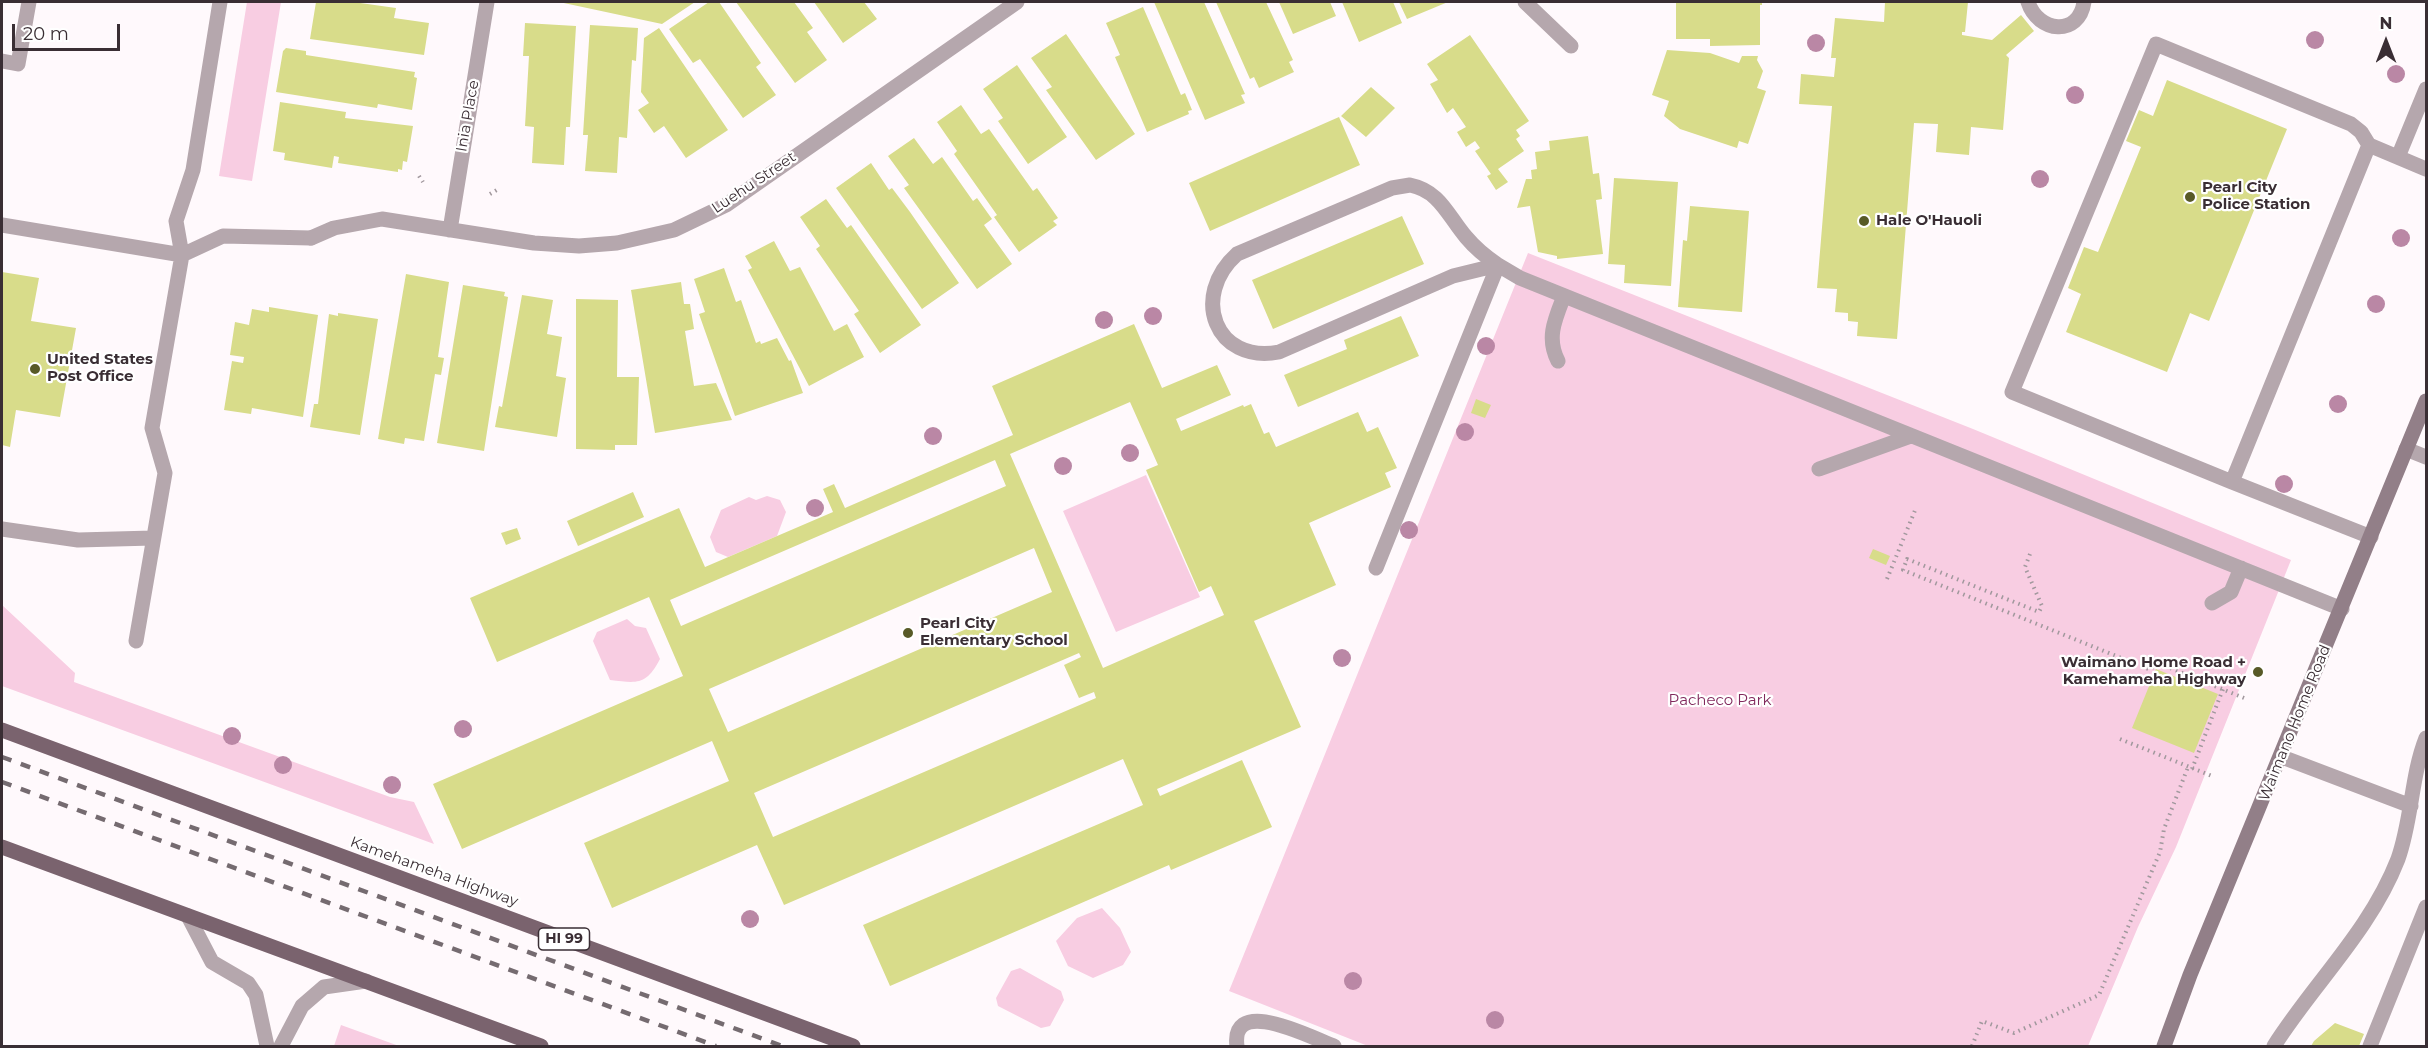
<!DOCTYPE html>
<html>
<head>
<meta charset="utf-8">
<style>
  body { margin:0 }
  #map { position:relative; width:2428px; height:1048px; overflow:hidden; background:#fff9fc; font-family:Montserrat,sans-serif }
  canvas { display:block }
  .frame { position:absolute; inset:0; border:3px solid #3a2e34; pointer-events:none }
  .north { position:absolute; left:2356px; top:12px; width:60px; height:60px; -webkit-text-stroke:4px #fff; paint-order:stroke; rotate:0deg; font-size:16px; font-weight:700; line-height:24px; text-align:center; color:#3a2e34 }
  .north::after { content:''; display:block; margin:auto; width:21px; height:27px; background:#3a2e34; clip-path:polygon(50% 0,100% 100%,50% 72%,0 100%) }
  .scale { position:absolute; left:12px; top:24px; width:108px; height:27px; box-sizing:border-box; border:3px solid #3a2e34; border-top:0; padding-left:8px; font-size:18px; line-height:21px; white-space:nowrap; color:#3a2e34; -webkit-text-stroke:4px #fff; paint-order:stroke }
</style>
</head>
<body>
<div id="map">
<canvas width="2428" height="1048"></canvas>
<div class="frame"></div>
<div class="north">N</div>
<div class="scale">20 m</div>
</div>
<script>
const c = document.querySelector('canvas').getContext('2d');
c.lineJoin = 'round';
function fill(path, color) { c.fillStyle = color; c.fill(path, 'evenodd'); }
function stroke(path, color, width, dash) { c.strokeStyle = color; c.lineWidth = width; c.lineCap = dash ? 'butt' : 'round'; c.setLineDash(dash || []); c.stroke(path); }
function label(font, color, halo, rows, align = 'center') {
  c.font = font + ' Montserrat,sans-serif'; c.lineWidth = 4.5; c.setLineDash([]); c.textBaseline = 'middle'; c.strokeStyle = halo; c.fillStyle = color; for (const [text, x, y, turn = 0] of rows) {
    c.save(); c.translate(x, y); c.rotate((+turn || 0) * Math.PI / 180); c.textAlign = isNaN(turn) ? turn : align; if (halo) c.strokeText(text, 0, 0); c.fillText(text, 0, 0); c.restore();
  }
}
const green = new Path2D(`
  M247,2h34l-29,179 -33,-5z
  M1528,253l445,176 318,131 -115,287 -38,80 -50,119h-720l-139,-55z
  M1146,475l54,122 -84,35 -53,-121z
  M767,496l13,4 6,12 -9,24 -49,21 -12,-5 -6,-15 11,-27 28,-13 7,3z
  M2,605l73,68 -1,9 316,115 24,5 20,42 -432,-158z
  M627,619l8,7 11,2 14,31c-14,27 -23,24 -50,21l-17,-39 4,-9z
  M1102,908l18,20 11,24 -8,13 -30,13 -25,-12 -12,-25 21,-23z
  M1020,968l41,23 3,9 -14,26 -9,2 -43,-22 -2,-8 15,-27z
  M341,1025l58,21h-65z`);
const building = new Path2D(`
  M316,2h37l43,6 -2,10 35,5 -5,32 -114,-16z
  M559,2h136l-33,22z
  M709,2h10l42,61 -5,4 20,28 -33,23 -43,-59 -7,4 -24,-34z
  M736,2h58l19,26 -6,4 20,28 -32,23z
  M814,2h50l13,17 -34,24z
  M1154,2h50l41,92 -4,1 4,8 -40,17z
  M1216,2h50l27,58 -4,2 5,10 -35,16 -5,-11 -4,2z
  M1279,2h51l6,14 -43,18z
  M1342,2h51l9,21 -43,19z
  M1399,2h49l-41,17z
  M1676,2h86v3h-2v40l-50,1v-7h-34z
  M1885,2h83l-3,30h-3v3l30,5 29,-25 13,16 -28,24 3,3 -6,72 -32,-3 -2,28 -33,-3 2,-28 -24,-1 -17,216 -40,-3 1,-14 -10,-1v-8l-13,-1 2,-23 -20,-1 15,-182 -33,-2 2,-30 33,3 2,-19h-5l4,-40 49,4z
  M1143,7l38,88 4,-2 7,17 -4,1 1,3 -42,18 -32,-75 5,-2 -14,-32z
  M525,23l51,3 -6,101h-4l-2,38 -32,-2 2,-36 -9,-1 4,-70h-6z
  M590,25l48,3 -2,33 -4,-1 -5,78 -8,-1 -2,36 -32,-2 3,-36h-5z
  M659,28l69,102 -42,28 -22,-32 -10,7 -16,-23 11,-7 -8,-11 3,-54z
  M1066,34l69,100 -39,26 -50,-70 6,-3 -21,-29z
  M1470,35l59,86 -13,9 4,6 -4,3 8,12 -26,18 10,13 -12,8 -9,-14 4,-2 -16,-23 5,-3 -5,-7 -9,6 -9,-15 9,-5 -13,-19 -6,5 -17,-29 8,-4 -11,-16z
  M286,48l20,3v4l109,17 -1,5 3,1 -5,32 -34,-6 -1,4 -101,-16 7,-41z
  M1667,50l43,3 29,10 3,-7h16l-1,4 6,11 -6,17 9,3 -18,53 -9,-3 -2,7 -57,-19 -16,-13 5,-15 -17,-6z
  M1017,65l50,72 -39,27 -30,-43 5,-3 -20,-29z
  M2167,80l120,49 -78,192 -19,-8 -23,59 -101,-40 15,-38 -13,-6 16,-41 14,5 43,-105 -15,-6 13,-31 14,6z
  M1371,87l24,21 -29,29 -25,-21z
  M280,102l66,10 -1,6 68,8 -6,36 -4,-1 -1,9 -4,-1v3l-60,-9 1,-6 -5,-1 -2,12 -48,-8 1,-7 -12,-2z
  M961,105l20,29 8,-5 44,62 4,-3 21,30 -5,3 4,4 -38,27 -25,-35 3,-2 -43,-61 3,-3 -20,-29z
  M1339,117l21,48 -150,66 -21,-48z
  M1588,136l5,38 6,-1 3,26 -6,1 7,54 -46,5v-3l-19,-4 -8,-46 -13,2 9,-29h6l-1,-9 6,-1 -2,-17 15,-2 -1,-9z
  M914,138l19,26 9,-7 31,44 4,-3 15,21 -8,6 28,39 -35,25 -73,-101 5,-3 -21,-29z
  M871,163l18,27 3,-2 18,24 49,71 -37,26 -86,-121z
  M1614,178l64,4 -7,104 -47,-3 1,-18 -17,-1z
  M826,199l21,29 4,-3 70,100 -41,28 -26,-39 5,-3 -43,-62 4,-3 -20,-29z
  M1690,206l59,5 -7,101 -64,-5 5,-67 4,1z
  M1402,216l22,48 -151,65 -21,-49z
  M774,241l16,30 10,-4 34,64 13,-7 17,33 -55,29 -61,-116 4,-2 -7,-12z
  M724,268l12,34 5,-2 15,43 4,-2 1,3 16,-6 12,23 2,-1 12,33 -68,23 -36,-102 6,-2 -11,-33z
  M2,272l37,6 -8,43 45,7 -16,89 -44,-7 -6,37 -8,-2z
  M406,274l43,8 -11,75 6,1 -3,17 -6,-1 -11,67 -19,-3 -1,6 -26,-5z
  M681,282l3,22h6l4,25 -9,2 9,55 22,-3 16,37 -77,13 -24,-143z
  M463,285l42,7 -1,4 4,1 -24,154 -47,-8z
  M522,295l31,5 -6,34 15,3 -6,39 10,2 -9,59 -62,-10 4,-21 3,1z
  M576,299l42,1 -1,77h22l-2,68h-22v5l-39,-1z
  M269,307l49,8 -15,102 -51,-9 -1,6 -27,-4 8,-49 11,2 1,-6 -14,-2 5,-33 14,3 3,-16 17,3z
  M338,313l40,6 -18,116 -50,-8 4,-23h4l11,-90 9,2z
  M1401,316l18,40 -121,51 -14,-32 63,-26 -3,-9z
  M1134,324l28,64 55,-23 14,30 -55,24 5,12 62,-26 1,2 7,-3 13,30 5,-2 7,15 82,-35 9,20 11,-5 19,41 -12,5 6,14 -82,36 27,62 -82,36 47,106 -144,62 3,7 82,-36 30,67 -101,43 -2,-5 -279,121 -27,-61 280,-120 -20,-46 -339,146 -27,-60 -145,63 -28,-65 145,-62 -17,-40 -250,108 -29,-65 250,-108 -34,-79 -152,65 -27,-64 209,-90 26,59 128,-55 -10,-23 11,-5 11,24 168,-73 -21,-49zM1130,402l28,63 -12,5 53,122 12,-6 13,29 -121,53 -93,-214zM995,460l11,26 -325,140 -11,-26zM1034,548l18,44 -324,140 -19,-43zM1079,653l2,4 -17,8 15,33 15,-6 2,6 -323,139 -19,-44z
  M1476,399l15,6 -6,13 -14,-5z
  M633,492l11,25 -66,29 -11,-25z
  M517,528l4,11 -15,6 -5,-12z
  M1873,549l17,7 -4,9 -17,-7z
  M2156,669l62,25 -24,59 -62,-25z
  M2335,1023l29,11 -5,12h-48l3,-5z`);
const path = new Path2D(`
  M419,176l4,6
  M490,194l10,-6
  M2030,554l-5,13 17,39 -3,6 -132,-53 -4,11 248,100 4,-8 89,36
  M1887,579l29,-71
  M2120,739l92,37
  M2192,769l31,-80
  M1972,1046l10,-25 32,12 85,-38 61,-143 4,-23 24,-62`);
const lane = new Path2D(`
  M2028,2c10,31 51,35 56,0
  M2,61l16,3 11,-62
  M2398,157l28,-68
  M1410,185c30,6 38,31 56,52 10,12 20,20 32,28l-45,11 -174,76c-64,12 -89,-56 -42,-98l155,-66z
  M2,225l180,30 41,-19 88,2
  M1558,361c-12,-23 -3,-42 6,-65
  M2406,449l20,8
  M1819,469l92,-33
  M2232,482l-220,-90 144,-348 195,80 10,8 8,13
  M2,529l76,11 75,-2
  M2371,537l-139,-55 137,-337 57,24
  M1376,568l122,-303 22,13 822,331
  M2212,603l19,-11 10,-24
  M136,641l29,-168 -13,-45 30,-173 -6,-34 17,-51 27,-168
  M2282,757l129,49
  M188,916l24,46 36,21 8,12 11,51
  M281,1046l21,-40 22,-19 42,-6
  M1237,1046c-7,-52 77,-7 97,0
  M2274,1046c40,-63 96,-115 124,-187 14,-39 13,-83 28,-121
  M2370,1046l56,-139`);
const street = new Path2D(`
  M1525,2l46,44
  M450,230l37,-228
  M311,238l23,-10 48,-9 152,24 45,3 38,-3 57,-13 52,-25 291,-203`);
const secondary = new Path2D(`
  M2164,1046l26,-71 236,-574`);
const primary = new Path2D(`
  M2,730l851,316
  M2,847l539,199`);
const rail = new Path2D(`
  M2,757l780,289
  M2,782l714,264`);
const trees = [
  [2315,40],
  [1816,43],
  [2396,74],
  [2075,95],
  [2040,179],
  [2401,238],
  [2376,304],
  [1153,316],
  [1104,320],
  [1486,346],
  [2338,404],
  [1465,432],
  [933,436],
  [1130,453],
  [1063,466],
  [2284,484],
  [815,508],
  [1409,530],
  [1342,658],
  [463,729],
  [232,736],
  [283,765],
  [392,785],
  [750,919],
  [1353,981],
  [1495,1020]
];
const markers = [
  [2190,197,6,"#585a27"],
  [1864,221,6,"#585a27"],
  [35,369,6,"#585a27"],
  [908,633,6,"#585a27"],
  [2258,672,6,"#585a27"]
];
const shields = [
  [564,939,51]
];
const shieldNames = [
  ["HI 99",564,939]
];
const streetNames = [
  ["Inia Place",468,116,-80],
  ["Luehu Street",754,183,-34],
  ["Waimano Home Road",2295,723,-68],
  ["Kamehameha Highway",434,872,20]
];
const poiNames = [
  ["Pearl City",2202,188],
  ["Police Station",2202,205],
  ["Hale O'Hauoli",1876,221],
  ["United States",47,360],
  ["Post Office",47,377],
  ["Pearl City",920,624],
  ["Elementary School",920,641],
  ["Waimano Home Road +",2246,663,"right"],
  ["Kamehameha Highway",2246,680,"right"]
];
const parkNames = [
  ["Pacheco Park",1720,701]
];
fill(green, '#f8cde2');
fill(building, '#d8dc8a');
stroke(path, '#a1989d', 4, [1.5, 4.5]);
stroke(lane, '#b5a7ad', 15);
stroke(street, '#b5a7ad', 15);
stroke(secondary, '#927f88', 15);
stroke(primary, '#7a636e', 15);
stroke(rail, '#756b70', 4.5, [10, 10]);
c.fillStyle = '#ba87a5';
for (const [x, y] of trees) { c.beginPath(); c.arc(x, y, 9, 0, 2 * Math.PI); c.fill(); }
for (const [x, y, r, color] of markers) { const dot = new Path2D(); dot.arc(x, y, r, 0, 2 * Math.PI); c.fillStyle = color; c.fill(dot); stroke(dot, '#fff', 2); }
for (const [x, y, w] of shields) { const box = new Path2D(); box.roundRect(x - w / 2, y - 11, w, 22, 4.5); c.fillStyle = '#fff'; c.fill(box); stroke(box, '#3a2e34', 1.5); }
label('bold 14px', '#3a2e34', null, shieldNames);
label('15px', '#3a2e34', '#fff', streetNames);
label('bold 15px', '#3a2e34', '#fff', poiNames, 'left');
label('15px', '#81295d', '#fff', parkNames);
</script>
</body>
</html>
